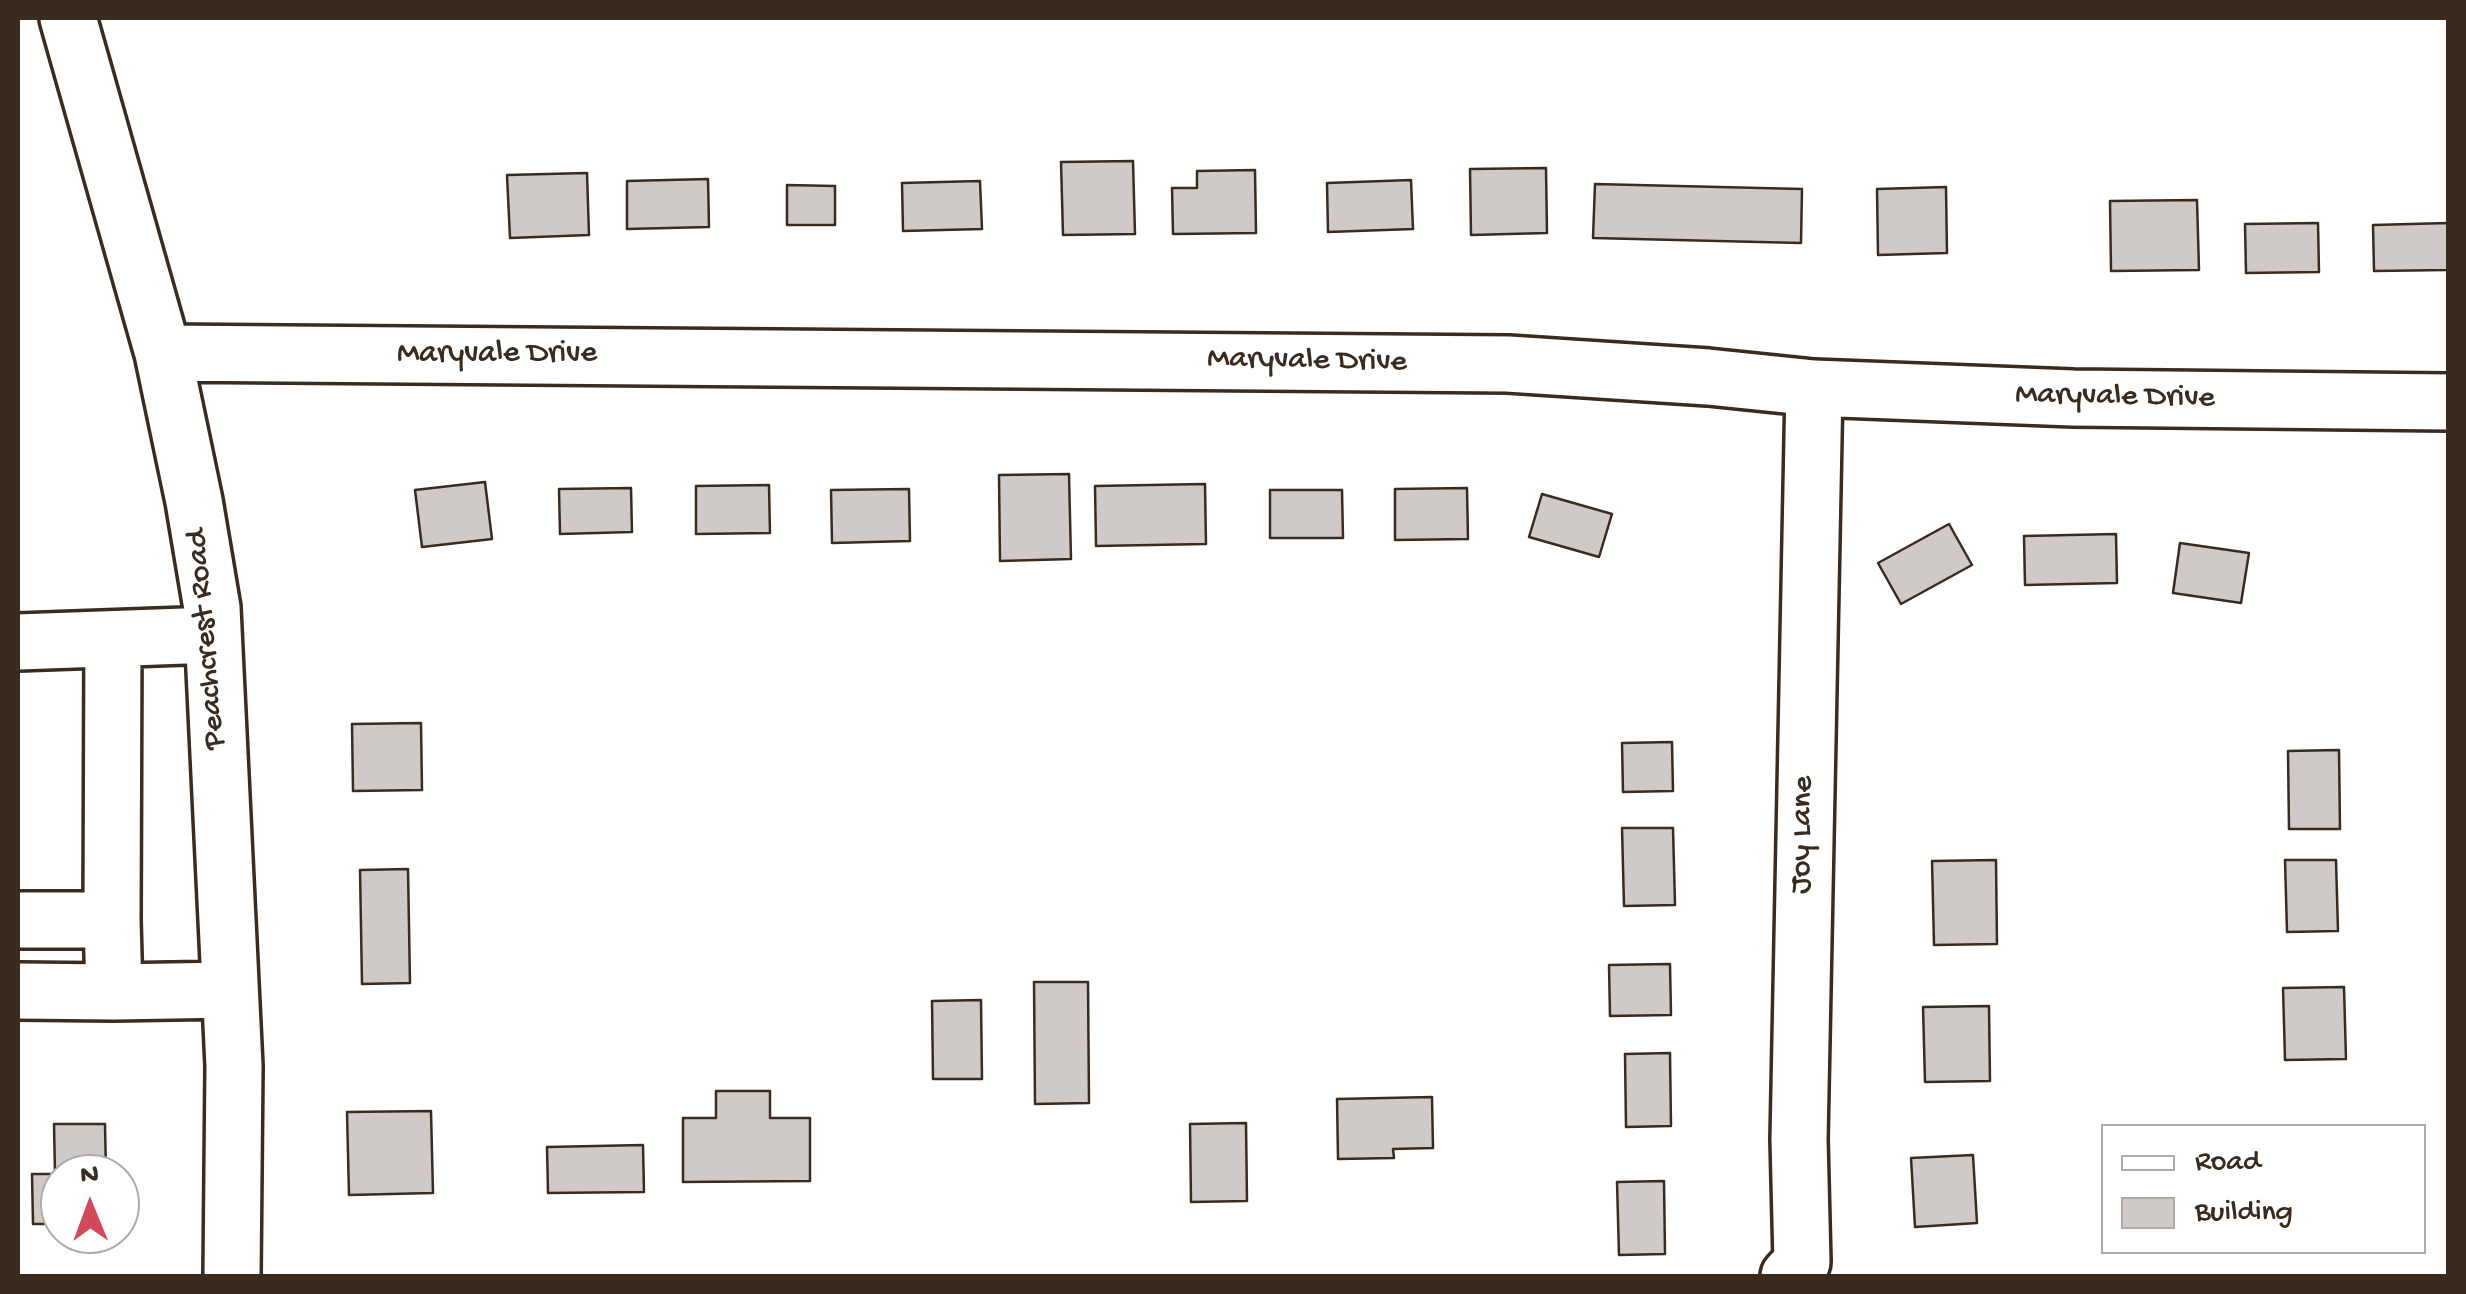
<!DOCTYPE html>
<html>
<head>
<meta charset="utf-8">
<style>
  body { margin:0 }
  #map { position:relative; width:2466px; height:1294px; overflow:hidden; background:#fff; font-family:"Gochi Hand",sans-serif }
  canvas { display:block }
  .frame { position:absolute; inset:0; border:20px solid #3b2a1e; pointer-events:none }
  .legend { position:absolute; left:2101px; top:1124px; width:325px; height:130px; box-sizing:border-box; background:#fff; border:2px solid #b1aaa5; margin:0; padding:12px 18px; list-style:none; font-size:30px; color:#3b2a1e }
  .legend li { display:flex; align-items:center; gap:20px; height:50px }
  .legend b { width:50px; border:2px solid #b1aaa5 }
  .north { position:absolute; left:40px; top:1154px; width:100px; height:100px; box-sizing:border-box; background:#fff; border:2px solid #b1aaa5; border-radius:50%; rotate:359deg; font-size:28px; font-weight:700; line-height:40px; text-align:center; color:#3b2a1e }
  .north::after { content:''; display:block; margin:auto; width:35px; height:45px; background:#d1495b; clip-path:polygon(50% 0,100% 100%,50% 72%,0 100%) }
</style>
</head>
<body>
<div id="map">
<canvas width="2466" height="1294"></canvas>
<div class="frame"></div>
<ul class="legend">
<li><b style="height:12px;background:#fff"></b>Road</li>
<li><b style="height:28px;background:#cfcac7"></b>Building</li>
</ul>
<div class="north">N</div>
</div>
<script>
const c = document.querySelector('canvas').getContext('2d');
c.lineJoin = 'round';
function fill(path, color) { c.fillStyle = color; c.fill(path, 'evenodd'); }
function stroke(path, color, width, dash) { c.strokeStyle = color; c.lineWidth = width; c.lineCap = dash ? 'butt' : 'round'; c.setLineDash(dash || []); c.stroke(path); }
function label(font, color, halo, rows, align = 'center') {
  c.font = font + ' "Gochi Hand",sans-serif'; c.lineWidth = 8; c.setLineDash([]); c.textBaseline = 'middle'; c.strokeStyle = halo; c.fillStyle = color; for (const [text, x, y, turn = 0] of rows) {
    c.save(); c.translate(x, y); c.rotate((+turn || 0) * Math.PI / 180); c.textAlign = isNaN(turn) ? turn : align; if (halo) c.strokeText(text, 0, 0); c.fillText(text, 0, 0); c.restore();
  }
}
const building = new Path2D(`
  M1133,161l2,73 -72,1 -2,-73z
  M1546,168l1,65 -76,2 -1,-66z
  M1255,170l1,63 -83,1 -1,-46h25v-17z
  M587,173l2,62 -79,3 -3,-63z
  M708,179l1,48 -82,2v-48z
  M1411,180l2,49 -85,3 -1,-49z
  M980,181l2,48 -79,2 -1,-48z
  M1595,184l207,5 -1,54 -208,-5z
  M787,185l48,1v39h-48z
  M1946,187l1,66 -69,2 -1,-66z
  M2197,200l2,70 -88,1 -1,-70z
  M2318,223l1,49 -73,1 -1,-49z
  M2448,223v47l-74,1 -1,-46z
  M1069,474l2,85 -71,2 -1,-86z
  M485,482l7,57 -70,8 -7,-57z
  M1205,484l1,60 -110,2 -1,-60z
  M769,485l1,48 -74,1v-48z
  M631,488l1,44 -72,2 -1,-45z
  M1467,488l1,51 -73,1v-51z
  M909,489l1,52 -78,2 -1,-53z
  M1270,490h72l1,48h-73z
  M1542,494l70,20 -13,43 -70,-20z
  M1949,524l23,41 -71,39 -23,-41z
  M2116,534l1,49 -92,2 -1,-49z
  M2180,543l69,10 -8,50 -68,-10z
  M421,723l1,67 -69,1 -1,-67z
  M1672,742l1,49 -50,1 -1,-49z
  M2339,750l1,79h-51l-1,-78z
  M1622,828h51l2,77 -51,1z
  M1996,860l1,84 -63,1 -2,-84z
  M2285,860h51l2,71 -51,1z
  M408,869l2,114 -48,1 -2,-114z
  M1670,964l1,51 -61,1 -1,-51z
  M1034,982h54l1,121 -54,1z
  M2344,987l2,72 -61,1 -2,-72z
  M981,1000l1,79h-49l-1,-78z
  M1989,1006l1,75 -65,1 -2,-75z
  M1670,1053l1,73 -45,1 -1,-73z
  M716,1091h54v27h40v63l-127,1v-64h33z
  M1432,1097l1,51 -40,1 1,9 -56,1 -1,-60z
  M431,1111l2,82 -84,2 -2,-83z
  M1246,1123l1,78 -56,1 -1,-78z
  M54,1124h51l1,50h-46v50h-27l-1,-50h23z
  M643,1145l1,47 -96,1 -1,-46z
  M1973,1155l4,68 -62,4 -4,-69z
  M1664,1181l1,73 -46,1 -2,-73z`);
const minor = new Path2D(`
  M68,18l95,335 31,148 18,107 22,458 -2,210
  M163,353l1345,11 200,13 106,11 259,10 375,4
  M18,642l195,-7
  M18,920h94l1,-280
  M112,920l2,72 116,-2
  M18,991l96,1
  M1789,1276l13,-14 -3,-123 15,-751`);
const streetNames = [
  ["Maryvale Drive",497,355],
  ["Maryvale Drive",1307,362,1],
  ["Maryvale Drive",2115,398,1],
  ["Peachcrest Road",208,639,-95],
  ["Joy Lane",1804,835,-89]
];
fill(building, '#cfcac7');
stroke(building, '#3b2a1e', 2.5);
stroke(minor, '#3b2a1e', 62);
stroke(minor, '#fff', 55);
label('32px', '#3b2a1e', '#fff', streetNames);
</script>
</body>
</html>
